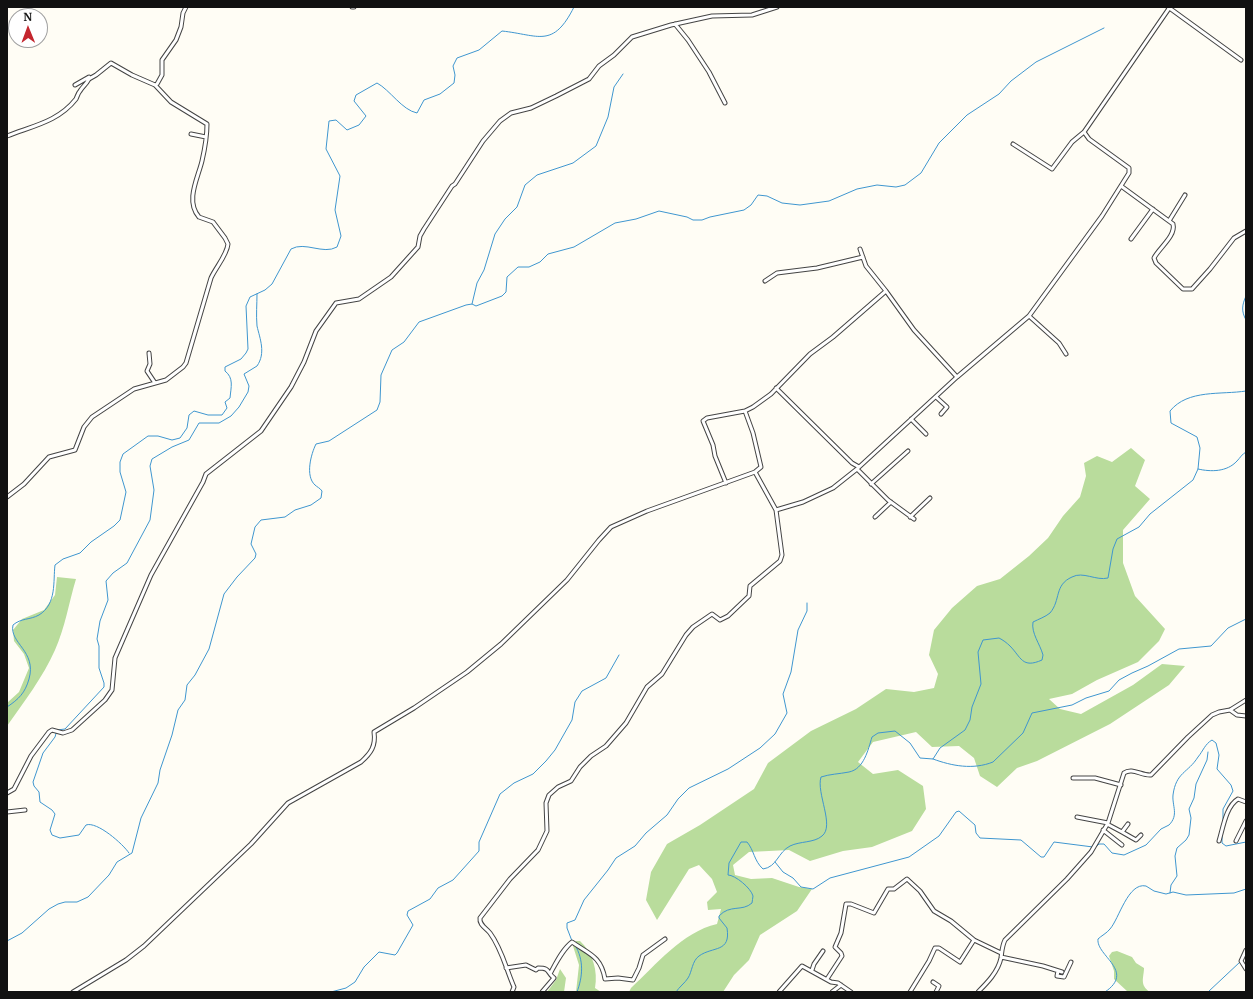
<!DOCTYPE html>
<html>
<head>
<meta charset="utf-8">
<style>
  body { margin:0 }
  #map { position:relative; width:1253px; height:999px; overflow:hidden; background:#fffdf5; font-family:Merriweather,serif }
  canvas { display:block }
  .frame { position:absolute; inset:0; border:8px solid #111; pointer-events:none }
  .north { position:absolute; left:8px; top:8px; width:40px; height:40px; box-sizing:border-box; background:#fff; border:1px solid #a0a0a0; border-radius:50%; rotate:359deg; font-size:11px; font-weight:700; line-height:16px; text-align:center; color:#111 }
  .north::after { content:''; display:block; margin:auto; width:14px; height:18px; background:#c4262e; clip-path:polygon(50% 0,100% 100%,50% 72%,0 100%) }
</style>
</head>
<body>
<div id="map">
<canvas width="1253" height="999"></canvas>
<div class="frame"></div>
<div class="north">N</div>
</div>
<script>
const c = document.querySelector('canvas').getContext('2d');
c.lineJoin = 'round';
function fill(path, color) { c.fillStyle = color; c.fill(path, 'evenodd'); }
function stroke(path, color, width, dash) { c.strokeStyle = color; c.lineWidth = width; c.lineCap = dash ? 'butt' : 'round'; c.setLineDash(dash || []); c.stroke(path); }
const forest = new Path2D(`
  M1131,448l14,12 -10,26 15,13 -27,31v33l12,33 30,33 -6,12 -21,21 -41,18 -25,14 -23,5 11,10 21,5 52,-29 29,-21 23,2 -16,19 -59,39 -73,37 -20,7 -20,19 -17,-11 -6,-18 -15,-12 -27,1 -16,-15 -43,10 -15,20 15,12 25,-4 25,16 3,23 -14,22 -40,16 -29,4 -33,10 -21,-11 -40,2 -16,13 2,10 16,4 21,-1 27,9 13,2 -15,22 -37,24 -11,25 -15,15 -11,17h-94l2,-4c25,-23 51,-56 86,-64l4,-15 -13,1 -1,-8 10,-10 -5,-13 -13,-14 -10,4 -32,51 -11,-20 5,-28 16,-28 33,-19 54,-36 14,-26 43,-32 45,-22 30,-20 28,3 20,-4 4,-14 -9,-19 5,-25 18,-22 25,-22 23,-7 29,-23 19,-18 15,-22 17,-19 6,-21 -2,-13 13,-7 15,6z
  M57,577l19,2c-7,23 -11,49 -21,71 -12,27 -31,52 -48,76v-23l12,-11 10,-24 -5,-14 -10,-13 -1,-11 9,-11 22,-9 11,-15z
  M576,941h4c13,12 18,30 15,47l6,4h-25l3,-27 -6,-19z
  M1117,951l15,6 4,6 8,5c0,9 -5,17 6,24h-22l-14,-13v-8l-5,-15 3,-4z
  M560,969l6,9 -2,14h-17l9,-12z`);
const stream = new Path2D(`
  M1246,296c-4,9 -5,15 0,24
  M472,304l5,-21 7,-13 11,-36 10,-15 12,-12 8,-22 12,-10 36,-12 23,-17 12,-29 6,-30 9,-13
  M1198,469c13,3 29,3 39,-8 3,-3 5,-7 9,-9
  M7,707c12,-8 18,-14 22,-28 8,-28 -20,-36 -16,-54 8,-7 17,-5 26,-10 18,-11 14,-34 16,-50l8,-6 17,-6 11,-11 23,-16 6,-6 6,-28 -6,-20v-10l3,-8 25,-18h10l14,4 8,-2 7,-10 2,-13 5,-4 14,4h14l5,-7 -2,-6 5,-4c1,-11 4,-20 -5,-27v-4l16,-8 5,-6 2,-4 -2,-43 4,-9 15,-7 7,-6 19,-35c14,-8 32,6 46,-2l4,-11 -6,-26 5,-34 -14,-27 3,-28 7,-1 11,10 12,-5 7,-9 -12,-15 2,-6 21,-12c13,7 25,27 40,30l7,-13 16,-6 14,-11 1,-8 -2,-9 4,-8 22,-8 23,-19c37,4 51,18 72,-24
  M933,759c19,7 40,11 60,3l30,-29 9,-20 40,-8 14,-7 23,-7 10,-11 13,-7 16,-7 31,-17 32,-3 17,-18 18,-9
  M1222,835v8l4,3 20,-4
  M1096,847l3,-3h5l8,9 12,2 22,-10 15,-16 8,-4c10,-10 3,-19 4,-30 3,-23 15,-22 25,-38 5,-6 7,-13 14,-17l4,3 3,12 -2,14 14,16 2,6 -10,18v13
  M129,853c-6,-9 -32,-32 -43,-28l-7,10 -19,3 -8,-3 -2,-5 5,-16 -3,-4 -12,-8 -1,-10 -5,-6 -1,-4 10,-29 12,-16 2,-7 8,-1 39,-42v-4l-5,-15v-22l-2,-7 3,-18 8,-21 -2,-19 7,-8 14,-10 23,-43 4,-30 -4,-24 2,-7 20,-12 17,-7 10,-17h20l12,-7 8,-9 9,-15 1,-6 -5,-12 13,-8c9,-13 3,-27 0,-40 -1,-11 0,-22 0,-32
  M775,862l8,10 10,6 8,9 12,2 17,-11 79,-21 30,-21 17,-24 3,-1 16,14 1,8 4,5 41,2 20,17h3l10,-15 39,5
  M1170,893l1,-8 6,-9 -2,-20 2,-8 9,-8 3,-5 2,-17 -2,-9 5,-11 2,-14 11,-24 1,-8
  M7,941l15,-8 27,-24 9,-5 7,-2h12l11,-5 21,-22 8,-13 15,-9 9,-35 17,-35 2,-13 12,-35 6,-25 7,-10 2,-15 8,-10 14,-26 15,-55 13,-17 18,-19 1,-4 -5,-10 4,-17 6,-7 24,-3 10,-7 16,-5 10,-7 1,-7c-2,-3 -5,-4 -7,-6 -10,-9 -4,-31 1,-41l13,-3 48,-31 3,-8 1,-27 11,-25 12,-8 15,-20 47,-17 6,-1 4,2 26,-10 4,-4 1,-15 11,-10h11l11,-5 8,-8 26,-7 41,-24 21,-4 23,-8 28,6 6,3h9l8,-3 34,-7 7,-5 7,-10 9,1 15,7 18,2 29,-4 28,-12 20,-4 19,2 9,-2 16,-12 18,-30 28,-28 32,-21 12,-13 25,-19 68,-34
  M572,941l-5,-13v-5l8,-3 9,-20 24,-30 8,-12 19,-12 11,-13 21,-18 11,-16 11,-11 39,-19 32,-21 15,-14 12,-21 -4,-19 8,-22 7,-42 9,-19v-8
  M575,945c9,15 8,31 2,47
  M331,992l15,-4 9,-6 9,-15 15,-15 16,3 2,-2 16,-28 -6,-10 1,-4 22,-12 8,-11 15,-8 26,-29v-9l21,-48 14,-11 19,-9 13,-13 9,-11 17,-30 3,-18 7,-11 24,-13 13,-23
  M676,992c3,-5 9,-9 12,-14 4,-6 4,-17 11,-22 14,-10 32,-3 28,-28l-8,-10v-2c11,-12 23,-4 33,-13 0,-2 1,-5 1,-7 -2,-8 -18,-21 -25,-21l1,-12 12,-21h6c7,8 7,19 16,27 14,-2 15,-17 27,-23 10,-5 24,-3 32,-10 13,-10 -6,-43 -1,-59 9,-3 18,-3 28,-5 15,-3 19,-22 23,-35l6,-4 17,-2 15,12 10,15 13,1 7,-11 25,-18 5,-10 2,-13 9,-23 -3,-32 5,-12 16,-2c4,2 8,5 11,8 11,11 12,23 32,14l1,-5c-3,-11 -12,-22 -10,-33 6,-3 12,-5 17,-9 11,-13 4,-28 22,-36 11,-6 24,4 36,1l5,-29 4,-10 22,-12 11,-13 43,-34 5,-11 2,-21 -3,-11 -26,-14 -1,-12c18,-22 51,-16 76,-20
  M1105,992c31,-21 -9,-36 -7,-53 3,-3 9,-6 12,-10 9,-10 18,-47 36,-43l8,5 12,3 7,-2 13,3 48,-2 12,-4
  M1208,992l32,-30`);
const minor = new Path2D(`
  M352,7h2
  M1168,7l73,53
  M675,24l13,16 21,32 16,31
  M75,85l14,-8
  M191,134l15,3
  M7,136c25,-10 51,-14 69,-37 1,-2 2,-6 4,-8 4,-6 5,-5 9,-12l7,-4 15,-12 21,12 23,10
  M1013,144l39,25 20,-27 12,-10
  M1121,186l52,38c3,12 -14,24 -19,34l2,5 27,26h9l18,-20 24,-31 12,-7
  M1169,221l16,-26
  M1131,239l22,-30
  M765,281l12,-8 40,-5 46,-11
  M886,291l28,39 43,47
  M1029,316l30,27 7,11
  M149,353l1,11 -3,7 8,12
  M776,388l76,75 7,4
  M936,397l11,10 -6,7
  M745,411l8,22 8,34 -6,5
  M911,419l15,15
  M857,469l31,31 26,19
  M726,483l-11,-27 -2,-11 -10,-24 4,-3 38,-7 8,-4 18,-13 39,-40 23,-17 53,-46 -20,-25 -6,-17
  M871,484l37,-33
  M7,497l17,-13 25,-27 26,-7 9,-23 8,-10 42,-28 32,-9 17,-13 3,-4 25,-85c5,-11 16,-23 17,-34l-3,-6 -12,-16 -14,-5c-14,-16 -1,-39 3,-56 3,-13 5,-25 5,-37l-36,-22 -16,-17 2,-1 5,-9v-15l14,-20 5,-13 2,-14 3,-6
  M875,517l16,-15
  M910,517l20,-19
  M1230,710l7,5 9,1
  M1073,778h22l26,7
  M7,793l7,-4 17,-33 18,-24 3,-2 11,3 9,-3 33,-30 7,-10 3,-32 36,-83 52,-93 3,-8 55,-43 30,-44 13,-25 12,-31 20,-28 23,-4 32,-22 27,-30 2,-11 4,-7 28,-43 3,-2 28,-43 17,-20 11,-8 20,-5 25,-12 33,-17 10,-13 15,-11 18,-18 39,-12 41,-9 40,-1 25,-8
  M7,812l18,-2
  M1077,817l31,6
  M1107,824l15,8 6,-8
  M1103,830l19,15
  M1122,832l14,8 5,-5
  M1219,841c4,-13 7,-35 19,-42l8,3
  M1236,841l10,-20
  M1246,950l-5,11 5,8
  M1001,957l42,9 19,6
  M506,968l20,-3 10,5 2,-2c13,0 8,4 16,10l-12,14
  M812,970l2,-6 9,-13
  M1058,971l-1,5 7,1 7,-15
  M551,972c6,-11 12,-23 21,-30 17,12 29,14 33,37l13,-1 15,2 6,-12 4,-13 22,-16
  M827,979l15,-23 -1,-3 -6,-6 6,-14 5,-29h5l23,9 14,-24h6l13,-10 13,12 14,20 17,10 23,19 27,13
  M933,982l6,4 -3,6
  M73,992l53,-32 18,-14 107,-102 37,-41 73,-41c10,-9 15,-16 13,-30l40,-24 53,-36 34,-28 66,-64 32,-40 12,-13 36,-16 108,-39 21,38 27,-8 30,-14 24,-19 100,-92 72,-61 73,-100 27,-43v-5l-40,-29 -5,-7 86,-125
  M512,992l2,-5c-8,-18 -12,-38 -24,-54 -4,-5 -11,-8 -10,-15l30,-39 28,-29 9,-19 -1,-28 3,-8 9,-8 13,-6 9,-14 11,-11 15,-10 20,-23 21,-36 15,-13 24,-39 7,-8 19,-13 8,6 8,-4 21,-20 1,-10 30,-25 2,-6 -6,-45
  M779,992l23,-26 29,16 7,1 13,9
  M832,992l9,-7
  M910,992l19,-31 6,-13h4l21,14 14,-22
  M978,992c9,-9 20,-20 23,-34 1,-7 1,-12 4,-18l62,-61 24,-27 17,-29 16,-50c8,-6 18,3 27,2l37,-38 24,-22 7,-3 11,-2 16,-10`);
fill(forest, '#b9dc9c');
stroke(stream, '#3f96cf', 1);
stroke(minor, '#444', 5);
stroke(minor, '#fff', 3);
</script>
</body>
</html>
